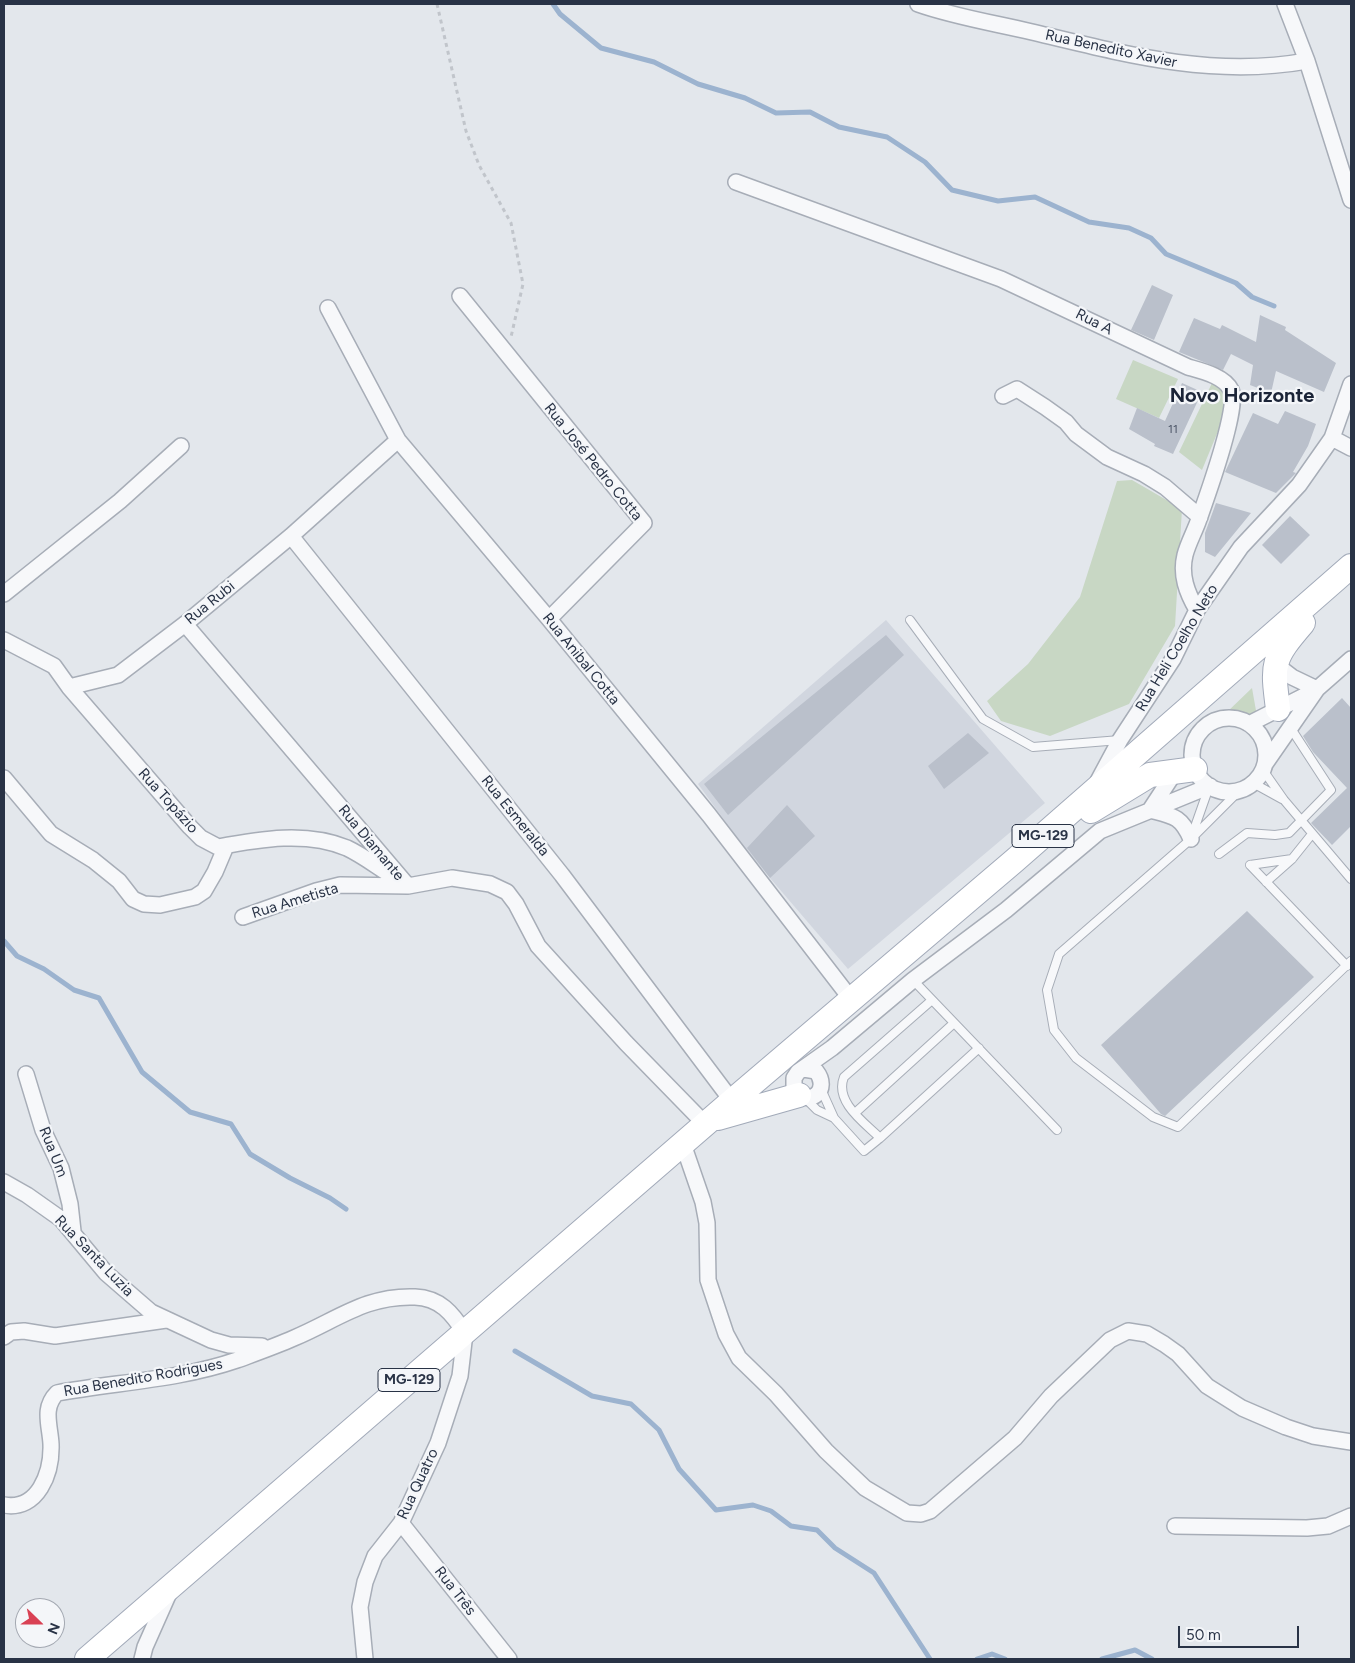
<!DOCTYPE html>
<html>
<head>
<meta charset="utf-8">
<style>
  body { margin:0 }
  #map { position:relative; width:1355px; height:1663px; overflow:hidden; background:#e3e7ec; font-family:Figtree,sans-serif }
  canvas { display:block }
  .frame { position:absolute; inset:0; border:5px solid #293346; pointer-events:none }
  .north { position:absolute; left:15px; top:1598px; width:50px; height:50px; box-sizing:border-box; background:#f4f6f9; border:1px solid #a3a8b1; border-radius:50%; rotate:112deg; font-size:14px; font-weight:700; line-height:20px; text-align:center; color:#293346 }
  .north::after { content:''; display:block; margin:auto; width:18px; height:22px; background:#d94154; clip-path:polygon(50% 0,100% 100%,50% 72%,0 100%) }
  .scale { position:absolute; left:1178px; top:1626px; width:121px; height:22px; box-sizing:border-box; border:2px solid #293346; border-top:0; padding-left:6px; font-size:15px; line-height:18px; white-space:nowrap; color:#293346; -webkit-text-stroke:4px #f4f6f9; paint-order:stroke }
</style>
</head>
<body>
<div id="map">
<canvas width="1355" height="1663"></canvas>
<div class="frame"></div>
<div class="north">N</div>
<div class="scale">50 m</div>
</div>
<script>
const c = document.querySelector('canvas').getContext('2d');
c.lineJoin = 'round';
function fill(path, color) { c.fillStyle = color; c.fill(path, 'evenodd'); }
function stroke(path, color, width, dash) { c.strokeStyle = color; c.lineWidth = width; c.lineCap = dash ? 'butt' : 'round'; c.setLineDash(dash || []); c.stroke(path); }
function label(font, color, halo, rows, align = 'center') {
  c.font = font + ' Figtree,sans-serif'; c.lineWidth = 4.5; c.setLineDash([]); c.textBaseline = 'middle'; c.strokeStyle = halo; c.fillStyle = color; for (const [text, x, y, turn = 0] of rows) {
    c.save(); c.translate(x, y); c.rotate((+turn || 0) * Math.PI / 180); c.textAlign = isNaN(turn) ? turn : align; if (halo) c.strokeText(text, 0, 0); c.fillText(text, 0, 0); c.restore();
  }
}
const built = new Path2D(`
  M886,620l159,183 -197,166 -102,-119 -48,-66z`);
const green = new Path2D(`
  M1133,360l45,19 -19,39 -43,-19z
  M1212,383l13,9 3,15 -26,63 -23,-18z
  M1132,480l50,29 -7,117 -46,78 -79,32 -49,-15 -14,-20 41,-37 52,-67 37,-116z
  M1252,688l6,34 -32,-9z`);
const stream = new Path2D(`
  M553,4l7,10 41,34 53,14 44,22 47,14 31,15 34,-1 29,15 48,10 38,25 27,28 46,11 37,-4 54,25 40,6 22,10 15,16 70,29 16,14 22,9
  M4,941l13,15 27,13 30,21 25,8 43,74 48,40 41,12 19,30 40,24 40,20 16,11
  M515,1351l77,45 39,8 28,26 20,39 37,41 37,-5 18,6 20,15 26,4 18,18 39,25 56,86
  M977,1659l15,-5 13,5
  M1102,1659l33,-9 17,9`);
const building = new Path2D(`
  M1152,285l21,10 -19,45 -23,-10z
  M1260,315l26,12 -1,3 51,33 -12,29 -48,-21 -5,22 -21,-8 3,-20 -22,-11 -8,16 -44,-18 15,-34 26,11 2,-4 34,17z
  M1182,383l20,9 -29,62 -19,-8 1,-2 -26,-15 8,-21 28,13z
  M1285,411l31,13 -8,22 -15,26 3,1 -20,20 -51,-21 28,-59 25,11z
  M1216,503l35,10 -36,44 -10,-5v-19z
  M1290,516l20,19 -29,29 -19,-19z
  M886,635l18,20 -176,160 -24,-31z
  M1342,698l9,10v118l-19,19 -21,-22 36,-35 -34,-36 -10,-16z
  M968,733l21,20 -45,36 -16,-23z
  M787,805l28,31 -45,42 -23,-30z
  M1247,911l67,66 -149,139 -4,-2 -60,-69z`);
const path = new Path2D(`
  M437,4l29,127 13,34 32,58 12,61 -12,53`);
const service = new Path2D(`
  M910,620l73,99 50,28 87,-7
  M1263,770l21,30 67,79
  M1253,783l29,16
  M1238,792l-47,47 -132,115 -12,36 7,40 22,28 77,59 25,10 173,-166
  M1191,838l18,-51
  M1219,854l28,-21 28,2 14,-2 42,-43 -41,-63
  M1250,865l97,101
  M1250,865l42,-6
  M1266,882l26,-23 20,-25
  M913,980l144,150
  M932,1000l-88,77c-10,25 21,46 36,61l99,-90
  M821,1089l13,29 30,33 16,-13
  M805,1098l12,12 17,8
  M855,1113l99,-90`);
const minor = new Path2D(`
  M918,4c37,13 76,19 114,28 92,22 180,46 275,29
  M1285,4l22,57 44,139
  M736,182l265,97 187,88c14,4 36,9 43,23 9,15 -25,109 -32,129 -4,12 -11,24 -14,36 -5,20 2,38 12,55
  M460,296l184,227 -95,96
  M328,308l70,132 151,179 160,196 142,184
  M1003,396l14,-7 28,18 21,15 10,12 31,23 37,17 21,13 35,30
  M1332,438l19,10
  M291,536l271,339 170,226
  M4,594l116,-93 61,-55
  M185,624l223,262 44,-8 38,6 17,8 9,12 22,42 88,97 80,82
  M4,640l50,26 15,21 49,-12 67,-51 106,-88 107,-96
  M1275,664l17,13 25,12
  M69,687l121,140 11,11 17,9c42,-8 89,-16 129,1 17,8 33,21 49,30
  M1192 755a37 37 0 1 1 74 0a37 37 0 1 1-74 0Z
  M1249,724l65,-33
  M1265,764l52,-75 34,-30
  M4,778l47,56 42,26 26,21 14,18 11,5 16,1 35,-8 9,-6 11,-19 11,-26
  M1098,781l22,-41 53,-81 24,-49 44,-63 58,-62 33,-47 19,-54
  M1150,810c23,6 31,6 41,29
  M1150,810l25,-38
  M243,917l73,-26 24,-6 68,1
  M804,1069l12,2c15,19 -6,37 -22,19v-12l4,-6 34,-24 81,-68 93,-70 94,-79 110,-45
  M26,1074l17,56 18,38 9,36 3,27
  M683,1144l20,58 4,21 1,57 18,54 13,24 37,36 50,57 39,37 42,25 14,1 9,-3 85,-73 36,-42 59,-56 18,-9 19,3 17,10 14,10 29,32 35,22 44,19 27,9 38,6
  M4,1182l23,13 34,24 45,54 45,39 60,28 18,5 33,1
  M4,1337l7,-5 13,-1 31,5 111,-16
  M4,1505c34,6 48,-32 47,-61 -1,-19 -9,-36 6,-51 60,-11 122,-13 180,-33 19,-7 39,-14 57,-22 43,-18 72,-43 121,-41 25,1 37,16 50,36l-5,43 -22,67 -37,80 -26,33 -10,26 -5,25 5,52
  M401,1523l108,136
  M1175,1526l132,2 21,-2 23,-10
  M142,1659l3,-12 24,-54`);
const primary = new Path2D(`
  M1278,709c-6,-46 -6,-50 25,-86
  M1091,811l59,-36 45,-6
  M718,1118l81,-23
  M87,1659l645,-558 282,-240 337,-295`);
const numberNames = [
  ["11",1173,429]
];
const shields = [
  [1043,836,62],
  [409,1380,62]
];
const shieldNames = [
  ["MG-129",1043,836],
  ["MG-129",409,1380]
];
const streetNames = [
  ["Rua Benedito Xavier",1111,49,12],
  ["Rua A",1094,322,27],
  ["Rua José Pedro Cotta",593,462,51],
  ["Rua Rubi",210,603,-39],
  ["Rua Heli Coelho Neto",1177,648,-59],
  ["Rua Anibal Cotta",581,659,51],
  ["Rua Topázio",168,801,48],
  ["Rua Esmeralda",515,816,51],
  ["Rua Diamante",371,843,50],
  ["Rua Ametista",295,901,-17],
  ["Rua Um",53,1152,68],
  ["Rua Santa Luzia",94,1256,46],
  ["Rua Benedito Rodrigues",143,1378,-10],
  ["Rua Quatro",418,1484,-65],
  ["Rua Três",455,1591,52]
];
const districtNames = [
  ["Novo Horizonte",1242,396]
];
fill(built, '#d1d6df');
fill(green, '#c8d7c4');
stroke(stream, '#9cb3cf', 5);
fill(building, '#bac0cb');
stroke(service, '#a7adb7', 10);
stroke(minor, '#a7adb7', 18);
stroke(primary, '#a2aab9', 26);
stroke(path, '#c1c5cb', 3, [4, 4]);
stroke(service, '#f7f8fa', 8);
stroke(minor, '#f7f8fa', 15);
stroke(primary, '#fff', 24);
label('12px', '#4d5667', null, numberNames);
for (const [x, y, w] of shields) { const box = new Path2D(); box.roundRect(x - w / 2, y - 11.5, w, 23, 4); c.fillStyle = '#f4f6f9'; c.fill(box); stroke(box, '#293346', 1); }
label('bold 14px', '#293346', null, shieldNames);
label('15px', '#293346', '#f4f6f9', streetNames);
label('bold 20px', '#1b2437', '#f4f6f9', districtNames);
</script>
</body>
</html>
